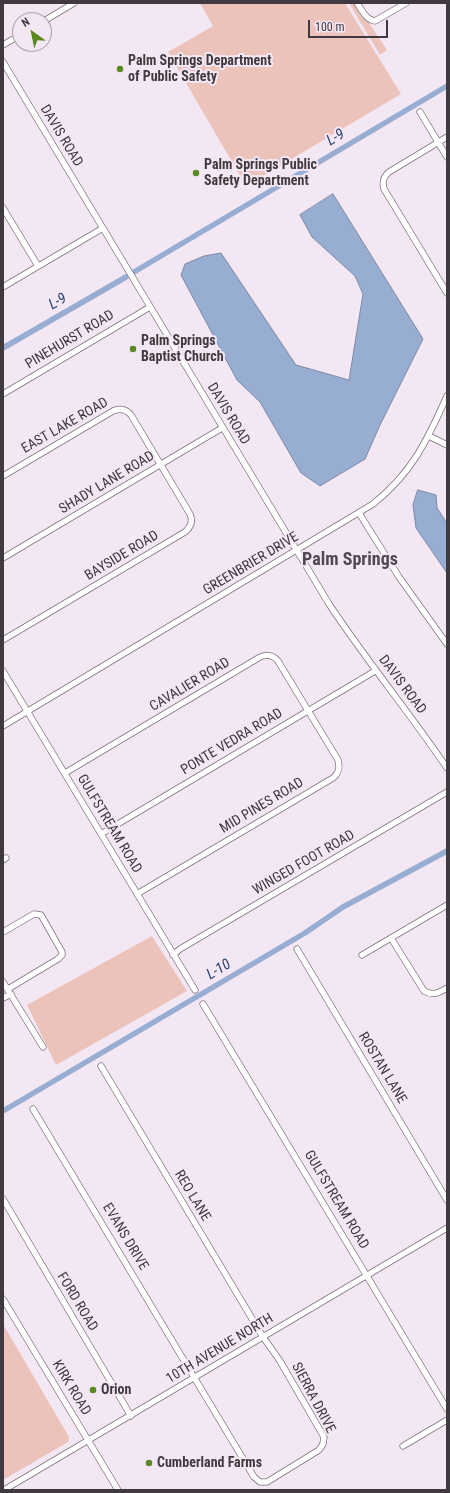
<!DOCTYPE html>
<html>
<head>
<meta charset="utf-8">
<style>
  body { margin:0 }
  #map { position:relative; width:450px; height:1493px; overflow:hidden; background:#f4e7f4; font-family:"Roboto Condensed",sans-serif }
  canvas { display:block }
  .frame { position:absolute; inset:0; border:4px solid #403a40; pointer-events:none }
  .north { position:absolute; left:12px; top:12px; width:40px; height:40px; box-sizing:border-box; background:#f4e7f4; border:1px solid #aca2ac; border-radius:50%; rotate:327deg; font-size:11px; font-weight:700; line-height:16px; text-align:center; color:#403a40 }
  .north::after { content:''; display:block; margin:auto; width:14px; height:18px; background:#5a8a1f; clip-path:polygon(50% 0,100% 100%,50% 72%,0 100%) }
  .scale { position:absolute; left:308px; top:20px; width:80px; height:18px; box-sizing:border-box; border:2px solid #403a40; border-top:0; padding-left:5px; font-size:12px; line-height:14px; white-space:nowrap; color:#403a40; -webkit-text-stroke:3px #f4e7f4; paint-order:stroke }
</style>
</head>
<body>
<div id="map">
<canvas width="450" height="1493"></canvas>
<div class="frame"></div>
<div class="north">N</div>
<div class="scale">100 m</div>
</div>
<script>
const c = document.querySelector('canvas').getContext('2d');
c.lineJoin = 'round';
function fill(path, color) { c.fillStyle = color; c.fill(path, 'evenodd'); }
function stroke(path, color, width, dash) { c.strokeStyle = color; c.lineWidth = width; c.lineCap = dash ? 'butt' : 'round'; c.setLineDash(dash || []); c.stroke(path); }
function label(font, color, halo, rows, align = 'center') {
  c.font = font + ' "Roboto Condensed",sans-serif'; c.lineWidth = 4; c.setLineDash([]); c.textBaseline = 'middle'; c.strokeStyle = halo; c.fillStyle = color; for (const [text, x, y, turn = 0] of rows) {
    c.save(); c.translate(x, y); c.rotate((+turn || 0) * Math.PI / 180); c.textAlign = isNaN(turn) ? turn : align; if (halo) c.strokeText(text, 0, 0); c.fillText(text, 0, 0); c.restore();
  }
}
const green = new Path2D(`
  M200,3h145l56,91 -155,92 -78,-134 45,-26z
  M349,3h7l31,47 -7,5z
  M152,936l35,55 -131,74 -29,-60z
  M3,1324l66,113 -1,5 -65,38z`);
const water = new Path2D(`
  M333,194l90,145 -43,86 -15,34 -45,27 -19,-13 -41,-71 -23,-22 -56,-105 4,-11 19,-8 17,-3 75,112 53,15 14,-86 -8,-18 -43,-39 -12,-22z
  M418,490l18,5 1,13 10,15v50l-31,-45 -3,-23z`);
const canal = new Path2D(`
  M134,272l313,-186
  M3,348l123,-71
  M3,1111l302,-178 38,-26 104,-56`);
const minor = new Path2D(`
  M357,3c5,7 9,17 18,18l31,-18
  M44,21l30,-18
  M3,45l17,-10
  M3,62l326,542c37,56 80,108 118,164
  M420,112l27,45
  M447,137l-58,35c-6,5 -7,10 -5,17l63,104
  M3,208l35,58
  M3,287l100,-59
  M3,394l147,-87
  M429,436l18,9
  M3,476l110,-65c7,-3 13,-2 18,4l59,99c3,7 1,13 -5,18l-182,108
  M359,513l40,64 48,67
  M3,558l219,-130
  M3,671l192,319
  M3,726l370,-222c39,-31 54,-63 74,-108
  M65,773l195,-116c8,-3 13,-2 18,4l60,99c2,8 1,13 -5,18l-196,116
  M101,834l274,-163
  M3,860l3,-2
  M3,932l31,-18 7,1 21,37v3l-4,4 -50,30
  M391,938l33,53c9,5 15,2 23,-3
  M297,949l150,251
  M173,955l7,-6 267,-157
  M362,955l85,-50
  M3,982l40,65
  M3,998l8,-4
  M203,1004l244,405
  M33,1109l221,368 6,5h7l52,-32 4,-6 1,-7 -44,-76 -17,-24 -162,-271
  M3,1199l128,217
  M3,1299l115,191
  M403,1446l44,-26
  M4,1490l443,-262`);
const markers = [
  [120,69,4,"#5a8a1f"],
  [196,173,4,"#5a8a1f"],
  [133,349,4,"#5a8a1f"],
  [93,1390,4,"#5a8a1f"],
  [149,1463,4,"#5a8a1f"]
];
const poiNames = [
  ["Palm Springs Department",128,61],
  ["of Public Safety",128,77],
  ["Palm Springs Public",204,165],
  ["Safety Department",204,181],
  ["Palm Springs",141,341],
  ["Baptist Church",141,357],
  ["Orion",101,1390],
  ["Cumberland Farms",157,1463]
];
const streetNames = [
  ["DAVIS ROAD",61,136,59],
  ["PINEHURST ROAD",70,340,-31],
  ["DAVIS ROAD",228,414,59],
  ["EAST LAKE ROAD",65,426,-30],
  ["SHADY LANE ROAD",107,483,-31],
  ["BAYSIDE ROAD",122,556,-31],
  ["GREENBRIER DRIVE",251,564,-31],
  ["CAVALIER ROAD",190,685,-31],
  ["DAVIS ROAD",402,685,53],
  ["PONTE VEDRA ROAD",232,742,-31],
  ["MID PINES ROAD",262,806,-31],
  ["GULFSTREAM ROAD",109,824,59],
  ["WINGED FOOT ROAD",304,863,-30],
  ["ROSTAN LANE",382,1068,59],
  ["REO LANE",192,1196,59],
  ["GULFSTREAM ROAD",336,1200,59],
  ["EVANS DRIVE",125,1237,59],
  ["FORD ROAD",77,1302,59],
  ["10TH AVENUE NORTH",220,1349,-31],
  ["KIRK ROAD",71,1388,59],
  ["SIERRA DRIVE",313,1398,62]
];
const waterNames = [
  ["L-9",336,138,-31],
  ["L-9",58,302,-30],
  ["L-10",219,970,-31]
];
const districtNames = [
  ["Palm Springs",350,560]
];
fill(green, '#ecc3ba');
fill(water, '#97add1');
stroke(water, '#7d8aa6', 1);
stroke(canal, '#97add1', 5.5);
stroke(minor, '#7e727e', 7);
stroke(minor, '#fff', 5.5);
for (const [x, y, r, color] of markers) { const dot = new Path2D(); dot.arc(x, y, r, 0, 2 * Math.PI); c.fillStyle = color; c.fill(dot); stroke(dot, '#f4e7f4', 1.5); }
label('bold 14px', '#403a40', '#f4e7f4', poiNames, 'left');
label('14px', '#403a40', '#f4e7f4', streetNames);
label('italic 15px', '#264272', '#f4e7f4', waterNames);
label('bold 18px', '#524752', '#f4e7f4', districtNames);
</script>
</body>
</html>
